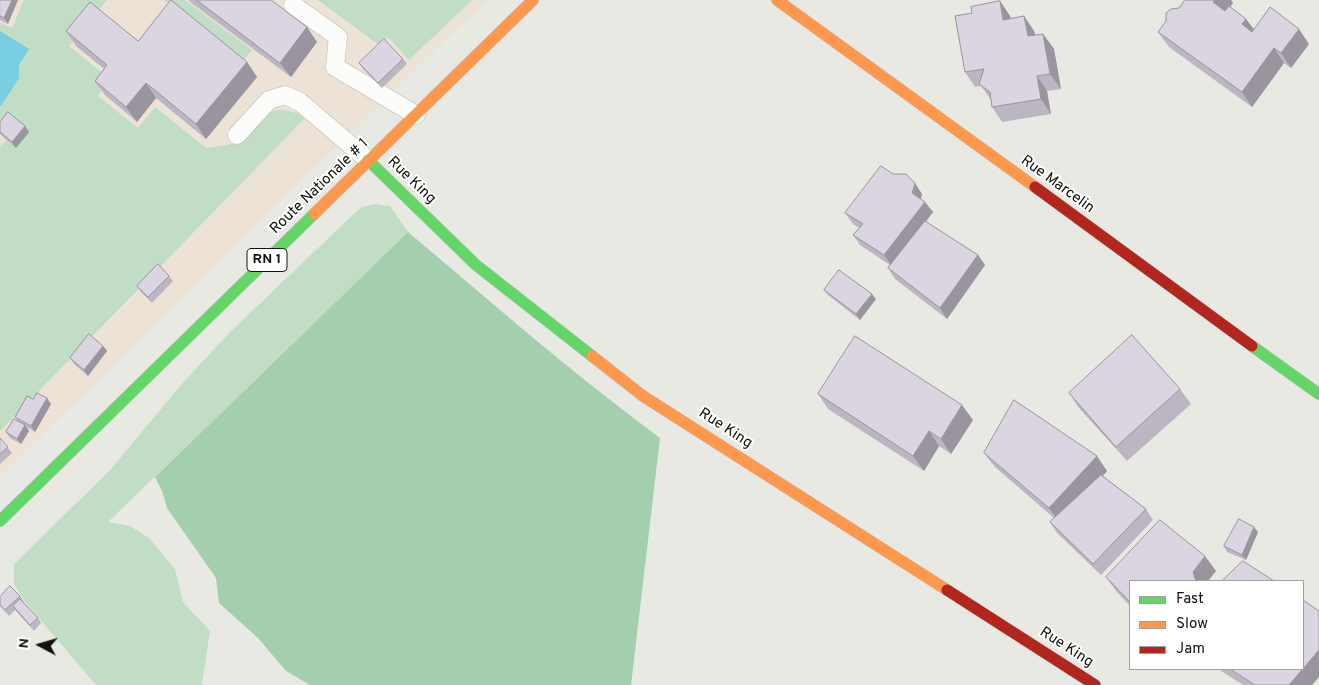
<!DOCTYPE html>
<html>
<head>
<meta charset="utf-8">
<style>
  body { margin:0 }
  #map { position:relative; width:1319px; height:685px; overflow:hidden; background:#e9e9e4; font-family:Overpass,sans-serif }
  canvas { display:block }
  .legend { position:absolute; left:1129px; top:580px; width:175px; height:90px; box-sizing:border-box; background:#fff; border:1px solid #a0a09f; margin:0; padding:6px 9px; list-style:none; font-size:15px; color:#11110e }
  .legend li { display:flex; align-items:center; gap:10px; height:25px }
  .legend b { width:25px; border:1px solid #a0a09f }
  .north { position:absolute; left:15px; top:620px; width:50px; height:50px; -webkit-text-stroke:4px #fff; paint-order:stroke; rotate:276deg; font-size:14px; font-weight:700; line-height:20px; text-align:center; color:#11110e }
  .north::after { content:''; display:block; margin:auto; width:18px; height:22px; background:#11110e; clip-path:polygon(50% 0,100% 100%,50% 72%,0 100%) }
</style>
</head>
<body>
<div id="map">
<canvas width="1319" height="685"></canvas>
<ul class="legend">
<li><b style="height:6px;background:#63d668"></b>Fast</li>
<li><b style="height:6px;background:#ff974d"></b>Slow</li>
<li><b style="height:6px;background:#b3261e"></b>Jam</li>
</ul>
<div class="north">N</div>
</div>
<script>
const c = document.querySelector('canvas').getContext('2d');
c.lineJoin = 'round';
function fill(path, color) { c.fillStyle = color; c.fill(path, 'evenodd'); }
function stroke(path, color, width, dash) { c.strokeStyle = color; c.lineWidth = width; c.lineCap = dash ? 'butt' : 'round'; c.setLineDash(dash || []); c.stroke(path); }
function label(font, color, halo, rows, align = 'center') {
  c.font = font + ' Overpass,sans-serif'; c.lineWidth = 4; c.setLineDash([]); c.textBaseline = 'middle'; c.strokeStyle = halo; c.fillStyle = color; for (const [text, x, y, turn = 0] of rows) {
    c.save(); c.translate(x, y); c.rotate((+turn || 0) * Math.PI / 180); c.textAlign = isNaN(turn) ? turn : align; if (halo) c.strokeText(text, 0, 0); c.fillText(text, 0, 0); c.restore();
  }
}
const industrial = new Path2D(`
  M0,0h486l-486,476z`);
const green = new Path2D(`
  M24,0h83l-38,46 42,34 -13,16 40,32 17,-21 51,41 34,-5c21,-23 30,-46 65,-25l-305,313v-285l7,-6 -7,-6v-111l12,5z
  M164,0h21l67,50 -11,13z
  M318,0h154l-63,60 -21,-23 -9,8z
  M374,204l16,2 18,26 -300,290 22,4 19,12 26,31 8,33 27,29 -8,54h-106l-71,-83 -11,-18v-20l96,-94 70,-84 49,-53 131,-125z`);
const forest = new Path2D(`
  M408,232c83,70 164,141 252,206l-29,247h-321l-24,-14 -28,-33 -39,-35 -3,-25 -49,-70 -5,-17 -7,-14z`);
const water = new Path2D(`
  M0,31l29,18 -10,16v13l-18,28 -1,-1z`);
const lane = new Path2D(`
  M293,5l45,32 -3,30 81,48
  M237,135l32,-35 16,-5 15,7 68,58`);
const fast = new Path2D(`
  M368,160l108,105 116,91
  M1252,346l67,48
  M0,521l314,-307`);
const slow = new Path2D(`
  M777,0l258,187
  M314,214l219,-214
  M592,356l51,40 304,194`);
const jam = new Path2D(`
  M1035,187l217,159
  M947,590l148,95`);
const wall = new Path2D(`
  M0,0l8,24 -8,-4z
  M189,0h82l46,42 -26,35 -101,-75z
  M1185,0h46l2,3 -3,4 16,12 8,10 55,15 -18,24 -7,-5 -32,44 -83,-60 -11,-15 8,-11 13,-13z
  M1000,1l10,15 1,3 13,-3 10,15 1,4 8,-1 11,15 7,40 -14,2 4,23 -49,8 -10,-15 -1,-7 -10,-14 -6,1 -10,-15 7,-59z
  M66,31l72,10 109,21 10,15 -51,62 -50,-41 -19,24 -32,-27 -10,-14 9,-12 -28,-23z
  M403,59l4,5 -25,24 -19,-19 -4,-6z
  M0,122l29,10 -13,16 -16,-14z
  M922,194l-1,5 12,13 -7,10 52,33 7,10 -38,54 -52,-40 -7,-11 2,-3 -30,-20 -7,-10 6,-7 -6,-4 -8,-11z
  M169,276l4,5 -21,22 -11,-11 -4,-6z
  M824,290l52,9 -16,21 -32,-25z
  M103,346l4,5 -19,25 -14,-12 -4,-6z
  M1180,389l11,15 -64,57 -48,-53 -10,-15z
  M818,394l155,26 -22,34 -12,-8 -15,25 -96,-62z
  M33,399l18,5 -16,28 -8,-5 2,4 -8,13 -11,-6 -4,-6 12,-11 -3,-4z
  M0,438l12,15 -12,11z
  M984,453l123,18 -4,5 43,33 7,11 -52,55 -44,-42 -7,-11 4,-4 -59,-51z
  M1258,532l-12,28 -19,-8 -3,-6z
  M1216,571l-8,10h-78v25l-14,-15 -10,-14z
  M20,596l4,6h-1l15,16 3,5 -7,8 -19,-21 -6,6 -9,-10v-9z
  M1319,611v66l-7,8h-69l-25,-16h85z`);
const shadedWall = new Path2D(`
  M12,0h6l-10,24 -4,-6z
  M1215,0h16l2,3 -10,14 -10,-15z
  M1000,1l10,15 4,19 -11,-15z
  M1024,16l10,15 4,20 -10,-15z
  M1246,19l11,15 -4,5 -11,-15z
  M307,27l10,15 -26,35 -11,-14z
  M1299,29l10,15 -18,24 -10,-15z
  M1043,34l11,15 7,40 -11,-15z
  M1274,48l10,15 -32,44 -10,-15z
  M247,62l10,15 -51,62 -10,-15z
  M1037,76l10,15 4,23 -10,-15z
  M146,83l10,15 -19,24 -11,-15z
  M25,126l4,6 -13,16 -4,-6z
  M915,183l7,11 -2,9 -8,-10z
  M925,202l8,10 -41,54 -8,-11z
  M978,255l7,10 -38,54 -7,-11z
  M872,294l4,5 -16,21 -4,-6z
  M103,346l4,5 -19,25 -4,-6z
  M47,398l4,6 -16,28 -4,-6z
  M962,405l11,15 -22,34 -10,-15z
  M25,425l4,6 -8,13 -4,-5z
  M929,431l10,15 -15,25 -11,-15z
  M1097,456l10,15 -48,51 -10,-14z
  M1254,527l4,5 -12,28 -4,-5z
  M1205,556l11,15 -8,10h-12l-3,-9z
  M1319,650v27l-7,8h-23z`);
const building = new Path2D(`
  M0,0h12l-8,18 -4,-2z
  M171,0l76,62 -51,62 -50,-41 -20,24 -31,-26 12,-16 -41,-34 24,-29 48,39z
  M197,0h74l36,27 -27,36z
  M1185,0h30l-2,2 12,9 4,-5 17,13 -4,5 10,8 18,-25 29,22 -18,24 -7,-5 -32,44 -84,-60 8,-11v-8l5,-4 8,-1z
  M1000,1l3,19 21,-4 4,20 15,-2 7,40 -13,2 4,23 -49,8 -2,-15 -11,-8 5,-15 -19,3 -10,-56 17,-3 -1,-6z
  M384,39l19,20 -25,24 -19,-20z
  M8,112l17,14 -13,16 -12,-10v-10z
  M881,166l12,8h13l9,9 -3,10 13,9 -41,53 -31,-20 10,-11 -18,-11z
  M925,221l53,34 -38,53 -52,-40z
  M158,264l11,12 -21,21 -11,-11z
  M839,270l33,24 -16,20 -32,-24z
  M89,334l14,12 -19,24 -14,-12z
  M1132,335l48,54 -64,58 -47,-54z
  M855,336l107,69 -21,34 -12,-8 -16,25 -95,-62z
  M37,393l10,5 -16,28 -16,-9 12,-21 6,3z
  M1014,400l83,56 -48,52 -65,-55z
  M14,419l11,6 -8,14 -11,-7z
  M0,438l8,9 -8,7z
  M1101,475l45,34 -53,55 -43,-42z
  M1239,519l15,8 -12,28 -18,-9z
  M1160,520l45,36 -12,16 3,9h-66v21l-24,-25z
  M1243,561l31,20h-52z
  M10,586l10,10 -15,14 -5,-5v-8z
  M20,599l18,19 -8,7 -17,-19z
  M1303,600l16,11v39l-30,35h-34l-25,-16h73z`);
const shields = [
  [267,260,40]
];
const shieldNames = [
  ["RN 1",267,260]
];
const streetNames = [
  ["Rue King",411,181,44],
  ["Rue Marcelin",1057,185,36],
  ["Route Nationale # 1",320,187,-44],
  ["Rue King",725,429,33],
  ["Rue King",1066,648,33]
];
fill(industrial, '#ece2d6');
fill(green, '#c1ddc6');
fill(forest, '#a3cfae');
fill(water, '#79cee1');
stroke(lane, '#babab6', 19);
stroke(fast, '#babab6', 12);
stroke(slow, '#babab6', 12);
stroke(jam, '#babab6', 12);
stroke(lane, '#fcfcfb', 18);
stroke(fast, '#63d668', 11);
stroke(slow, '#ff974d', 11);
stroke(jam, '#b3261e', 11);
fill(wall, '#bcb6c2');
fill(shadedWall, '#99949e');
fill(building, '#dbd4e1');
stroke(building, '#99949e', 1);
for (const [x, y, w] of shields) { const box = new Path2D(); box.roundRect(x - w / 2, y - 11.5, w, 23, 4); c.fillStyle = '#fff'; c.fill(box); stroke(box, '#11110e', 1); }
label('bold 14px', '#11110e', null, shieldNames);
label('15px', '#11110e', '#fff', streetNames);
</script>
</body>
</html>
